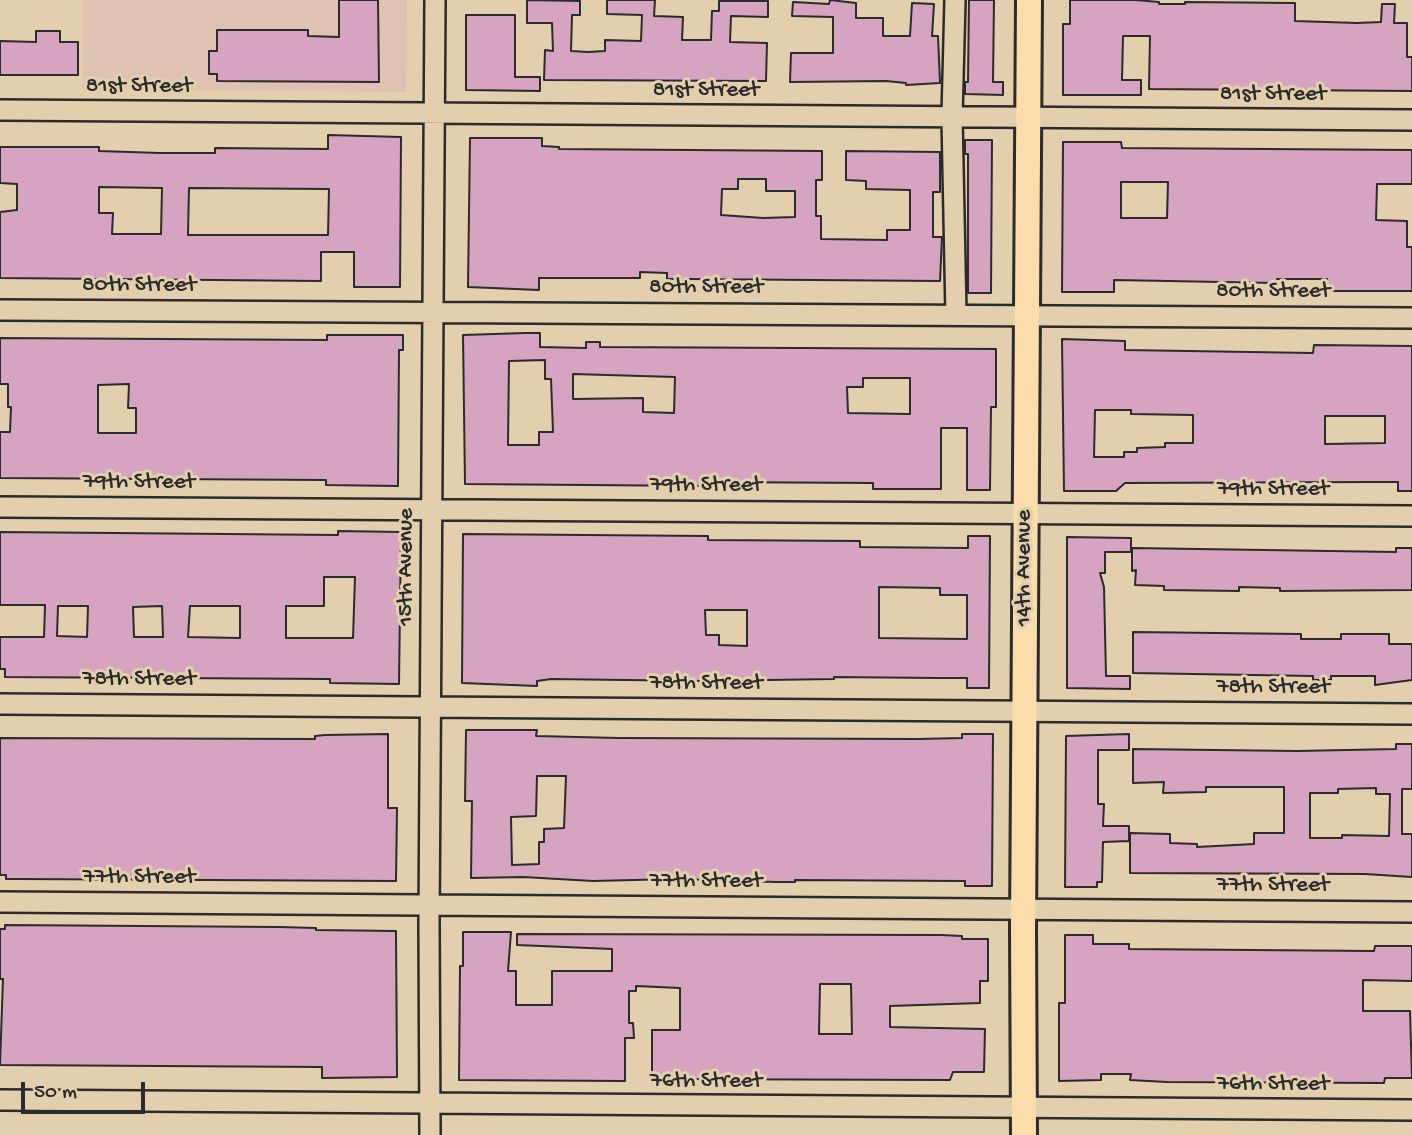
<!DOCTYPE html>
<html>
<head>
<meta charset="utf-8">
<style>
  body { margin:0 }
  #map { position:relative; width:1412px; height:1135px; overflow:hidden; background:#e3cfad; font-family:"Gochi Hand",sans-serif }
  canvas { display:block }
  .scale { position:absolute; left:21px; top:1082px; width:124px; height:32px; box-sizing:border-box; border:4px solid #2b2b2b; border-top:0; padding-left:9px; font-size:21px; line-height:24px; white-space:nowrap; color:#2b2b2b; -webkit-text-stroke:5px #e3cfad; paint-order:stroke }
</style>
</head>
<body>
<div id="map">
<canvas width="1412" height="1135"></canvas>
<div class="scale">50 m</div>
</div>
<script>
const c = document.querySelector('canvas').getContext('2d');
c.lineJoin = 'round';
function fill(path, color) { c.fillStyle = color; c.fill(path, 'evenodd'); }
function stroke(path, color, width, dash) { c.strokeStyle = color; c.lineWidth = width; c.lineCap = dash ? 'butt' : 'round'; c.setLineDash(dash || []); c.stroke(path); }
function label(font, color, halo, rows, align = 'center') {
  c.font = font + ' "Gochi Hand",sans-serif'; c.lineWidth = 6; c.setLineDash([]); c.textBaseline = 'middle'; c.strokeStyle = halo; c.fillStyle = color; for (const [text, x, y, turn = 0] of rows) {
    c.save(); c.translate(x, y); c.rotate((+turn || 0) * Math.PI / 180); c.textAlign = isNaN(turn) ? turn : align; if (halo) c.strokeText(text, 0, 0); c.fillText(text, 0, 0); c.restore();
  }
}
const built = new Path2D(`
  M83,0h324l-1,92 -323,-3z`);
const building = new Path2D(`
  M339,0h39l1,82 -162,-1v-7h-8v-23h8v-21h91v6l31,1z
  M527,0l53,1v14h-8l-1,36 17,1 17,-1v-11l36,1 1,-26 -35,-1v-14h48l-1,16 29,1 -1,23h29l1,-29h7v-10h49v16l-37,-1 -1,26 37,1 -1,38 -222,-1 1,-30 8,1 -1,-28h-25z
  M830,0l26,3v15h27v18h27l2,-33 22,1 -2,32h6l2,47 -34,2v-2l-20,-2 -96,1 1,-29h42v-36l-41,-1 1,-14 36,2z
  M969,0h25l-1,82h10v13l-38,-1v-12h3z
  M1070,0h66l23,2v2h26v-2l110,1v18l62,2 24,-1 1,-18h13l-1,19h13v34h5v34l-263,-2 1,-53h-27l-1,44h19v15h-78v-71h7z
  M466,15h49v62h25v14l-74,-1z
  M36,31h24v11h18v33h-78v-34l36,1z
  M328,135l73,2 -1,150h-46v-35h-33v29l-321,-3v-66l17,-2v-26l-17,-1v-36h99v4l61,2h55v-5l113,1zM99,187l63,1 -1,46h-49l1,-21h-14zM189,188l140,1 -1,46h-140z
  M470,138h72v8l17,1v2l263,2v29h-6v36h5v23l66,1v-10h23v-40l-44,-1v-8l-20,-1v-29l94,1v40h-7v45h9l-2,44 -254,-2h-19v-6l-27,-1v6h-101v12l-71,-3zM738,179h28v12h29v26l-32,1 -42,-3 1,-26h16z
  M965,140h27l-1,153h-23v-139h-3z
  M1063,142h58l1,6 290,2v34h-35l-1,36 31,1v26h5v44h-85v-12h-50l-1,4 -162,-3v12h-52zM1121,182h47l-1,36h-46z
  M525,333h15v14l46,1v-6h14v5l396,2v58h-5l-1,83h-23v-62h-26v61h-68v-6l-165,-1v4l-243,-2 -2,-149zM545,360v19h6l2,53h-14v13h-31l1,-84zM573,374l102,3 -1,36 -31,-1v-14l-70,1zM863,378h47v36l-62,-1 -1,-26h16z
  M327,335h76v15h-4l-1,136 -72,-1v-5l-326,-2v-46h10l1,-25h-3v-23h-8v-46l327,2zM129,384l-1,24h8v25h-38v-48z
  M1062,339l63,2v9l188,3 1,-8 98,1v145h-14v-9h-26l-247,1 -9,8h-52zM1095,410h36v4l62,1v28h-28v4l-28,1v4h-13v5h-30zM1325,416h60v27l-60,1z
  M338,531l63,1 -2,152 -69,-1v-4l-325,-2v-8h-5v-32h44l1,-32h-45v-73l338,3zM324,577h31l-2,61h-67v-32h38zM58,606h30l-1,31 -30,-1zM162,606l1,31h-29l-1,-30zM190,606h50v32l-52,-1z
  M463,534l245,2v4l152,1v6l108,1v-12h22l-1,152h-22v-10h-31l-102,-1v2l-134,2 -149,-2 -14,2v5l-75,-3zM879,587l61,1v7h27v44l-88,-1zM705,610h42v36l-28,-1v-10h-13z
  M1067,537l64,1v14h-26v21h-5l4,14 2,89h24v13l-63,-1z
  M1132,548l264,4v-4h16v42l-132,1v-3l-41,-1v4l-75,-1v-4l-29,-1 1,-15 -4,1z
  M1133,632l168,2v5h40v-5h48v10h23v36l-37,5v-9h-44v4h-18v-4l-180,-3z
  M466,730h71l-1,6 83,2 299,1 44,-1v-4h31l-1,152h-27v-5l-170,-1v2h-19l-101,-3 -82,2 -70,-4 -52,1 1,-77h-7zM537,776h29l-2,52 -20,1v13h-5v22l-27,1 -1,-48 25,-1z
  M388,734v74h9l-1,73 -380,-2h-10v-4h-6v-137l315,1v-3l10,-1z
  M1129,734v16h-31v54h6l-1,22h26v15l-26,1 -1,40h-5v5h-32l1,-151z
  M1396,744h16v45h-10v45h10v43l-47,-3 -235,-1v-40l40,1v9l27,1v3l57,-3v-11h30v-46h-78v5l-43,1 1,-11 -31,1v-34l165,2 98,-2zM1376,788v6h14l-1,42 -47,-1v3h-32v-45h28v-4z
  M5,925l274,2 37,1v2l80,1 1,146 -75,1v-11l-322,-2 3,-86h-3v-50h5z
  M463,932h48l-3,39h8v34h36v-34h60v-22l-95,-4v-11l424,1 21,1v3h26v42h-8v22l-90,3v21l95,2 -1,43h-31l-3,8 -298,-1v-49h28v-42l-44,-2v5h-7v32h4l1,15h-9v43l-166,-1 1,-114h3zM820,984h31l1,50h-33z
  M1065,935h28v9h36v5l245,2 1,-5h37v35l-49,-1v31h47l2,67h-27l-1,5 -217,-1 -37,-2 1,-6h-30v6l-42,1v-78h6z`);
const minor = new Path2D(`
  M955,0l-3,117 4,198
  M0,110l1412,10
  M0,310l1412,8
  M0,507l1412,9
  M0,704l1412,10
  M0,902l1412,10
  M0,1100l1412,10
  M430,1135l-1,-210 6,-925`);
const major = new Path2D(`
  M1024,1135l-1,-207 6,-928`);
const streetNames = [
  ["81st Street",139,87],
  ["81st Street",706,91],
  ["81st Street",1273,95],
  ["80th Street",139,286],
  ["80th Street",706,288],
  ["80th Street",1273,292],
  ["79th Street",139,483],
  ["79th Street",706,486],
  ["79th Street",1273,490],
  ["15th Avenue",407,567,-90],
  ["14th Avenue",1025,568,-90],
  ["78th Street",139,680],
  ["78th Street",706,684],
  ["78th Street",1273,688],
  ["77th Street",139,878],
  ["77th Street",706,882],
  ["77th Street",1273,886],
  ["76th Street",706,1082],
  ["76th Street",1273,1085]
];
fill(built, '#dfc2b3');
fill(building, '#d6a3c0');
stroke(building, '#2b2b2b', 2);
stroke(minor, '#2b2b2b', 24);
stroke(major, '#2b2b2b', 30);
stroke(minor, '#e3cfad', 19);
stroke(major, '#faddab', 24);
label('23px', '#2b2b2b', '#e3cfad', streetNames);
</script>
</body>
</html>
